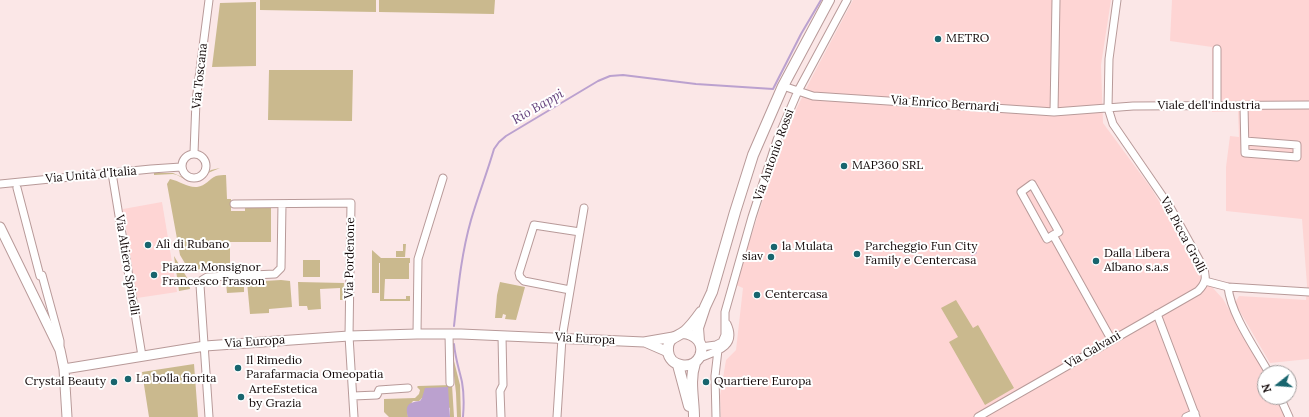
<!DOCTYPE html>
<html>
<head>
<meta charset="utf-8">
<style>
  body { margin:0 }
  #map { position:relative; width:1309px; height:417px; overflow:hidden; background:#fbe7e7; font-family:Lora,serif }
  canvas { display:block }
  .north { position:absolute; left:1257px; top:365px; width:40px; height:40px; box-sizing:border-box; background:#fff; border:1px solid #a19d9d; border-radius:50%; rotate:253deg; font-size:11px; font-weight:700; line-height:16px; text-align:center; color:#130909 }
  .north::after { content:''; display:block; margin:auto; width:14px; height:18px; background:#18656e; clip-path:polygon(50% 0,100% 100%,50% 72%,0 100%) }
</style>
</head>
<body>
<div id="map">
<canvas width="1309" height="417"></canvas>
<div class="north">N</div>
</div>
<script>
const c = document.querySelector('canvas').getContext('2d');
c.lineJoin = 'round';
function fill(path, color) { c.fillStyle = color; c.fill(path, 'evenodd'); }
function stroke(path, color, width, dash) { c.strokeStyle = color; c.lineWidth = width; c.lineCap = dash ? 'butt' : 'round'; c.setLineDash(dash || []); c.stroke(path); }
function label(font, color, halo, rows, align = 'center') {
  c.font = font + ' Lora,serif'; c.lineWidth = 4; c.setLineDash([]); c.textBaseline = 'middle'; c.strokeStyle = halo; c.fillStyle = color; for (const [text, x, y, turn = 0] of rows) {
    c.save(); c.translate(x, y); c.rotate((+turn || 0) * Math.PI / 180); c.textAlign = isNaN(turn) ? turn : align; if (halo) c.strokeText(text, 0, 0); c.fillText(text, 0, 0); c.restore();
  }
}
const built = new Path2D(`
  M853,0h258l-10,65 2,58 48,65 17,28 34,60 21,23 42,74v24h12l9,20h-565l-1,-21 6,-36 10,-10 7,-62 -7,-3 5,-18 29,-89 18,-52 24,-49z
  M1172,0h137v359l-39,4 -35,-60 4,-7 67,4 1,-15 -5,-66 -76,-8v-44l4,-31 9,1 -1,-26 -26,1v-65l-42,-6z
  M162,202l15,90 -40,6 -14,-89z`);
const green = new Path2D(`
  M260,0h116v12l-116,-2z
  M379,0h116l-1,14 -115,-2z
  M256,2v64l-44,1 8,-64z
  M269,70h84l-1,51 -84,-1z
  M220,168l-12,5 -6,6 -8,2h-6l-11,-6 -4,-1 -19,1v-2h19l16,7h5l7,-2 10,-8z
  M226,175l1,24h4v12h14v-4h26v35h-41v28l-38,2 -6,-7 -6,-10 -13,-71 3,-5c10,2 18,9 27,8 9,-1 12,-8 19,-11 3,-1 7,-1 10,-1z
  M403,244h3l-1,13h-9v-6h7z
  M372,250l9,8h29v5h-31v30h-7z
  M174,256l15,25 1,8 -11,2z
  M303,260h17v17h-17z
  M380,263h29v16h-24l-1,20h22v-3h4v5h-30z
  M281,280l9,1 2,26 -23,2v4l-19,1 -3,-32z
  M244,282v10l-17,1 -1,-10z
  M298,282l46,1 -1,17h-3v-12l-20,1 1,20 -13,1 -1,-4h-8z
  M500,282l25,5 -9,33 -11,-1 1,-4 -3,-1 -1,4h-7l2,-23z
  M956,300l17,28 5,-3 36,63 -29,17 -36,-63 9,-5 -17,-29z
  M451,349l9,36 1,32h-4l-1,-24z
  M194,364l4,53h-49l-7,-45z
  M452,385l2,32h-4v-9l-28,-10 -3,3h-6l-6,8 1,8h-19l-5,-5v-13l31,-1 4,-4 1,-4 -3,-3 1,-1z`);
const water = new Path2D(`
  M971,243l6,10 -5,3 -6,-10z
  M448,387l2,30h-42c-3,-11 0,-15 12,-16l2,-3 3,-10z`);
const stream = new Path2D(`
  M454,326c4,-36 7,-71 17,-106 7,-24 16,-47 23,-71l5,-7 7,-6 92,-55 12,-5 13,-1 73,9 77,5 28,-55 20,-34
  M454,344c1,13 5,25 8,38 2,11 2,23 1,35`);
const street = new Path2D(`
  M1217,49v57
  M783,86l30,10 241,16 79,-6 176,-1
  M1244,106l1,47 52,4v-12l-52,-4
  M1054,112l2,-112
  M194,153l2,-52 13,-101
  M182 166a12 12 0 1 1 24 0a12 12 0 1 1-24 0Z
  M112,173l30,183
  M0,184l151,-15 30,-2
  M17,188l23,88
  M234,204l117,-1 -2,133 5,81
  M1053,235l-6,4 -26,-47 11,-8 27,48 -6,3 58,104
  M42,275l18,66v6
  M1205,281l23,6 81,5
  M1228,287c3,28 27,61 41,86
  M570,290l-46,-9 -4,-4 -1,-4 15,-48 46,7
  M1157,314l39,103
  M417,334l1,-75 25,-81
  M449,334l1,49
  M701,347l15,-2 6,-3 3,-7v-23l27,-95 25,-77 21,-49 49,-91
  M699,358c16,-6 39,-11 28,-34
  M353,396l24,-1 2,-5 29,-2
  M1280,397l9,20
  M209,417l-9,-132 2,-5 5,-3 68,-3 6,-6 1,-64
  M501,417l-1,-26 3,-6 -1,-49
  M557,417l5,-79 22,-130
  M716,417l-1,-41 3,-26
  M978,417l220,-126c8,-8 9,-14 5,-24l-33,-60 -57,-83 -5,-16 1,-49 8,-59
  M1186,417l9,-4`);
const secondary = new Path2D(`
  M0,227l60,123 4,19 3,48
  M645,342l23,10
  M64,369l141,-23 144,-10 68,-2h44l183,8 29,-5`);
const primary = new Path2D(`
  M683,333c12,1 22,10 17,23 -7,15 -31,11 -32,-5 -1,-15 9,-13 17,-20 6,-5 11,-12 16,-19
  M699,341l-1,-13 7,-21 7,-15 23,-80 18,-57 30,-69 46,-86
  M678,365l11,41
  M694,417c0,-18 -5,-36 1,-54`);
const markers = [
  [938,39,4,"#18656e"],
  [844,166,4,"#18656e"],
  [148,245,4,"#18656e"],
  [774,247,4,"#18656e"],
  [857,254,4,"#18656e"],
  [771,257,4,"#18656e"],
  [1096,261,4,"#18656e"],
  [154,275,4,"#18656e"],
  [757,295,4,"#18656e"],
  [238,368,4,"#18656e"],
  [128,379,4,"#18656e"],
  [114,382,4,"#18656e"],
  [706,382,4,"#18656e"],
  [241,397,4,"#18656e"]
];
const poiNames = [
  ["METRO",946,39],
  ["MAP360 SRL",852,166],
  ["Alì di Rubano",156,245],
  ["la Mulata",782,247],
  ["Parcheggio Fun City",865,247],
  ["Family e Centercasa",865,261],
  ["Dalla Libera",1104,254],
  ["Albano s.a.s",1104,268],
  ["siav",763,257,"right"],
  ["Piazza Monsignor",162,268],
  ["Francesco Frasson",162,282],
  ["Centercasa",765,295],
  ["Il Rimedio",246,361],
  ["Parafarmacia Omeopatia",246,375],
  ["La bolla fiorita",136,379],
  ["Crystal Beauty",106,382,"right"],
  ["Quartiere Europa",714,382],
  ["ArteEstetica",249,390],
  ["by Grazia",249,404]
];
const streetNames = [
  ["Via Toscana",200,76,-84],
  ["Via Enrico Bernardi",945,104,4],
  ["Viale dell'industria",1209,106],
  ["Via Antonio Rossi",774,155,-70],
  ["Via Unità d'Italia",91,175,-5],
  ["Via Picca Grolli",1183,235,62],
  ["Via Pordenone",350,258,-89],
  ["Via Altiero Spinelli",127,265,81],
  ["Via Europa",585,339,3],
  ["Via Europa",255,342,-4],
  ["Via Galvani",1093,350,-30]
];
const waterNames = [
  ["Rio Bappi",538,107,-30]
];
fill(built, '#fed5d4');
fill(green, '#cab98e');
fill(water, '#bba1cf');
stroke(stream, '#bba1cf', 2);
stroke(street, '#b89a99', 9);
stroke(secondary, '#b89a99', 11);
stroke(primary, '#b89a99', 12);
stroke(street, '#fff', 7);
stroke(secondary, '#fff', 9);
stroke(primary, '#fff', 10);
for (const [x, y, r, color] of markers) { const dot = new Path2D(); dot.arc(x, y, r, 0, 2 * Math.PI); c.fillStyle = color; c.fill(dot); stroke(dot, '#fff', 1.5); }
label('12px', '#130909', '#fff', poiNames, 'left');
label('12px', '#130909', '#fff', streetNames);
label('italic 13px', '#64417b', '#fff', waterNames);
</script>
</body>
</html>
